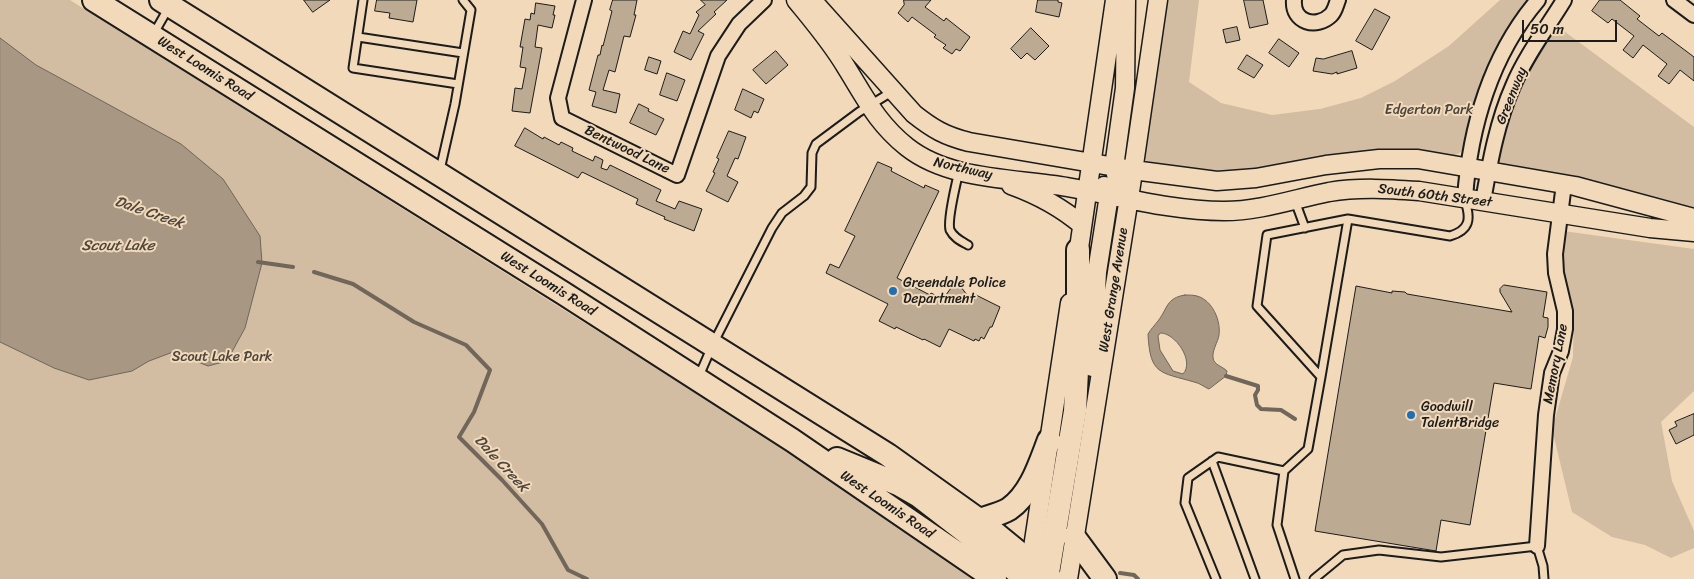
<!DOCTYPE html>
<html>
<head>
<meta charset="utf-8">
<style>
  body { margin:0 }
  #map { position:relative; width:1694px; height:579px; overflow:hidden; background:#f1d9b9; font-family:Sriracha,sans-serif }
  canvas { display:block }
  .scale { position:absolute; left:1522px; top:20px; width:95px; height:22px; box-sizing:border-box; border:2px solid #1c1c1c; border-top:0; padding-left:6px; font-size:15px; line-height:18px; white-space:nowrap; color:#1c1c1c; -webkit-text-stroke:4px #f1d9b9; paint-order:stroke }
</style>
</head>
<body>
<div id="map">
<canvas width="1694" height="579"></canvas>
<div class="scale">50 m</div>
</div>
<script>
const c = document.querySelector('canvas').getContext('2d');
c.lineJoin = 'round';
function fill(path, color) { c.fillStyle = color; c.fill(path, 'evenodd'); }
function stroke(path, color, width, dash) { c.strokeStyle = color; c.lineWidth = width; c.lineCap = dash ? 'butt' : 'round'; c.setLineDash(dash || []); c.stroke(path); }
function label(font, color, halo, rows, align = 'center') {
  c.font = font + ' Sriracha,sans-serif'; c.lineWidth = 4; c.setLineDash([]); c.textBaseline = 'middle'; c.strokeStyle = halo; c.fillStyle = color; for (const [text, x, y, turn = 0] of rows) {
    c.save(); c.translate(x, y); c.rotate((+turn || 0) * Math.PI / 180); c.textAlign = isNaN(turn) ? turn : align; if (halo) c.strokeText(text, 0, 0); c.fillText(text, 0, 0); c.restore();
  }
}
const green = new Path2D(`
  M0,0h70l725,455 180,124h-975z
  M1168,0h31l-10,82 32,21 51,12 48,-6 41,-11 34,-17 54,-35 51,-46h29l-26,39 -23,51 -18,61 -4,3 -7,2 -61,-6 -41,3 -80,14 -33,3 -26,1 -58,-6 -6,-4 -2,-5z
  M1557,26l137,101v82l-116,-31 -74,-13 -6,-5c0,-24 20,-73 32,-95 8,-14 18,-26 27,-39z
  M1563,231l131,18v142l-33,31 11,59 22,50v17l-23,10 -26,-13 -33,-8 -40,-25 -20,-83 21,-72 1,-49 -13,-45z`);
const water = new Path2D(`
  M0,38l36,27 145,79 42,35 37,57 2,27 -17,65 -18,33 -19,5 -35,-14 -24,9 -17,10 -43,9 -35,-12 -54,-26z
  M1185,295c4,0 8,0 12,1 15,4 24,24 22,39 -1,7 -7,15 -6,23 1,7 9,8 14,13l-1,5 -17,13c-5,-2 -9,-6 -15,-7 -34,-10 -44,-7 -46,-48 3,-5 6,-8 10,-13 10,-13 8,-23 27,-26zM1161,333c14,0 34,28 22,41l-10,-3 -13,-21 -2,-14z`);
const stream = new Path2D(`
  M258,262l35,5
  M314,272l39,12 61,38 52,23 24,25 -16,42 -15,25 43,43 40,44 26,46 19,9
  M1226,376l32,10v4l-3,5 2,10 4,4 20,1 14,9
  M1120,573l14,2 4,4`);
const building = new Path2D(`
  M304,0h26l-17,12z
  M377,0h40l-4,22 -24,-4 1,-5 -15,-2z
  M613,0h24l-3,15h2l-6,22 -6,-1 -9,36 -6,-2 -6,20 17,4 -4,19 -24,-7 4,-14 -7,-2 9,-35h2l2,-10 1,1 9,-35 -2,-1z
  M701,0h26l-13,12 2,2 -18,17 6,3 -13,26 -17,-8 9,-21 7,3 9,-19 -3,-3 9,-7z
  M904,0h27l-6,7 19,14 2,-3 24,19 -10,14 -4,-2 -4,5 -9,-6 3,-3 -12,-8 2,-2 -24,-18 -4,5 -10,-9 6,-8z
  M1038,0h20v2l4,1 -3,14 -23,-5z
  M1244,0h19l5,24 -18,4z
  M1600,0h20l20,16 -3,3 22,17 3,-3 32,24v24l-14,-11 -11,14 -11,-8 9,-12 -24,-19 -10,13 -10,-8 11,-14 -22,-17 -4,4 -16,-12z
  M536,3l19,3 -2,9h2l-3,13 -14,-3 -3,22 7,1 -12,65 -18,-2 3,-23 7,1 4,-21 -6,-1 3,-20h-3l5,-28 5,1 1,-7 3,1z
  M1375,9l15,8 -18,33 -16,-9z
  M1237,27l3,13 -14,3 -3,-13z
  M1031,28l18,18 -14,14 -8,-7 -6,6 -10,-10z
  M1279,39l20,14 -10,14 -20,-14z
  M776,51l12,14 -22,19 -13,-14z
  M1352,51l5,17 -20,6v-2l-5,2 -19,-3 3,-13 7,1z
  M1247,55l16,10 -9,13 -16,-9z
  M649,57l12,4 -4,13 -12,-4z
  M667,73l18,7 -8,21 -17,-6z
  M743,89l21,10 -6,14 -4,-2 -3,7 -16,-8z
  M639,104l10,5 -1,2 16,8 -8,16 -26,-12z
  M525,128l18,11 1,-2 15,8 2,-3 12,6 -1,3 21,10 2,-5 8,4 -2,8 6,2 3,-5 51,25 -5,11 19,8 4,-8 23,8 -8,22 -30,-12 1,-2 -29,-13 2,-5 -56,-27 -4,6 -63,-32z
  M729,131l17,6 -8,22 -3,-1 -8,18 11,6 -10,20 -22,-11 9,-18 -2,-1 6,-13 -2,-1z
  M878,162l14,6 -1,3 33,17 1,-3 14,6 -42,87 33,17 1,-2 12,6 8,-11 7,-2 3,1 12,16 3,-8 24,12 -8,20h-2l-6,12 -3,-2 -2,4 -4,-2 -1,2 -25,-12 -9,18 -16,-8 -1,1 -27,-13 -1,2 -16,-8 9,-17 -62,-31 4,-9 9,4 16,-32 -10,-5z
  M1504,285l43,7 -4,25 5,1v9l-3,11 -6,-2 -8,53 -37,-6 -24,142 -29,-5 -5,31 -121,-20 41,-245 36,7v-2l13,1 2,2 105,18 -12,-20v-3z
  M1694,414v21l-18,9 -7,-14 8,-4 -2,-4z`);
const service = new Path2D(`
  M363,0l-10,68 105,16
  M153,35l16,-28
  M358,37l105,16
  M440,170l15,-66 16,-94 -8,-10
  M959,171c-3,13 -12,49 -9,59 4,8 11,11 18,15
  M1295,201l10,27
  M699,376l14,-32 59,-116 10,-15 22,-17 7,-9 1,-34 4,-9 43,-32 34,-21
  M1321,377l27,-158
  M1212,461l43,118
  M1284,471l-7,54 18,54
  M1216,579l-31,-76 3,-25 30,-21 66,14 24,-22 13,-72 -64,-71 10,-71 81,-16 102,17c20,-6 21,-17 15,-35
  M1314,579l29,-24 36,-5 62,7 96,-11 6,20 1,13`);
const minor = new Path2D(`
  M584,0l-26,98 4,20 115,57 41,-119 21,-32 25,-24
  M1294,0c-2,23 23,29 37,15 4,-4 5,-10 7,-15
  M1674,0l20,15
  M1465,198c5,-71 26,-143 73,-198
  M1483,201c7,-39 14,-79 30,-115 13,-31 34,-58 51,-86
  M1537,546l9,-131 6,-42 9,-22 4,-22v-18l-9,-38 -1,-19 9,-70`);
const tertiary = new Path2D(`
  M796,0c18,22 36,43 50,67 20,32 31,56 61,80 43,34 109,31 160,40 52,9 104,24 157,24 36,0 70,-12 105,-19 30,-5 60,-3 90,-1l231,37 44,4
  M812,0l102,114c19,15 31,22 55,28l164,28 84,11 39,-3 70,-13 53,-6h39l157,27 119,32
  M1126,0l-1,88 -11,79 3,11 12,21
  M1011,185c25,9 51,23 71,40
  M1077,262l38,-262
  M1092,367l5,-95 12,-77 -5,-9
  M1029,574l41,-271
  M1068,579l63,-394 27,-185`);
const primary = new Path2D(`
  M94,0l469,293 229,147 203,139
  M161,0l727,455 91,65 72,59
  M837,459l61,25 21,12 101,78
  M979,520c9,-3 22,-6 30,-11 22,-15 31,-46 40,-69
  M1074,537l31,42
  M1047,579l28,-168 3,-60v-101`);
const markers = [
  [893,291,5,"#1f6fb2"],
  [1411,415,5,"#1f6fb2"]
];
const streetNames = [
  ["West Loomis Road",205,69,32],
  ["Greenway",1512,96,-68],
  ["Bentwood Lane",627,150,26],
  ["Northway",963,169,13],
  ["South 60th Street",1435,196,7],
  ["West Loomis Road",548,284,32],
  ["West Grange Avenue",1114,290,-81],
  ["Memory Lane",1556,364,-79],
  ["West Loomis Road",887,505,34]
];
const parkNames = [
  ["Edgerton Park",1429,110],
  ["Scout Lake Park",222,357]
];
const poiNames = [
  ["Greendale Police",903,283],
  ["Department",903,299],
  ["Goodwill",1421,407],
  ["TalentBridge",1421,423]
];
const waterNames = [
  ["Dale Creek",149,213,19],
  ["Scout Lake",118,246],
  ["Dale Creek",501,464,47]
];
fill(green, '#d2bda2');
fill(water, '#a89883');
stroke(water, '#70665a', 1);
stroke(stream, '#70665a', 4);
fill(building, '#bcaa92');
stroke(building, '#1c1c1c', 1);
stroke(service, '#1c1c1c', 11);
stroke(minor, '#1c1c1c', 18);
stroke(tertiary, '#1c1c1c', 21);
stroke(primary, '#1c1c1c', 26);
stroke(service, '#f1d9b9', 7);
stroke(minor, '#f1d9b9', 14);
stroke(tertiary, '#f1d9b9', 18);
stroke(primary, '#f1d9b9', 22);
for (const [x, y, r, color] of markers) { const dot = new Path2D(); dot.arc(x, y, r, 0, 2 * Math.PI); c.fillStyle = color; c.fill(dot); stroke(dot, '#f1d9b9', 2); }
label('14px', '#1c1c1c', '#f1d9b9', streetNames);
label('14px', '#4a443e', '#f1d9b9', parkNames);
label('14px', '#1c1c1c', '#f1d9b9', poiNames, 'left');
label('italic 15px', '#4d4740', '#f1d9b9', waterNames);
</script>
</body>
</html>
